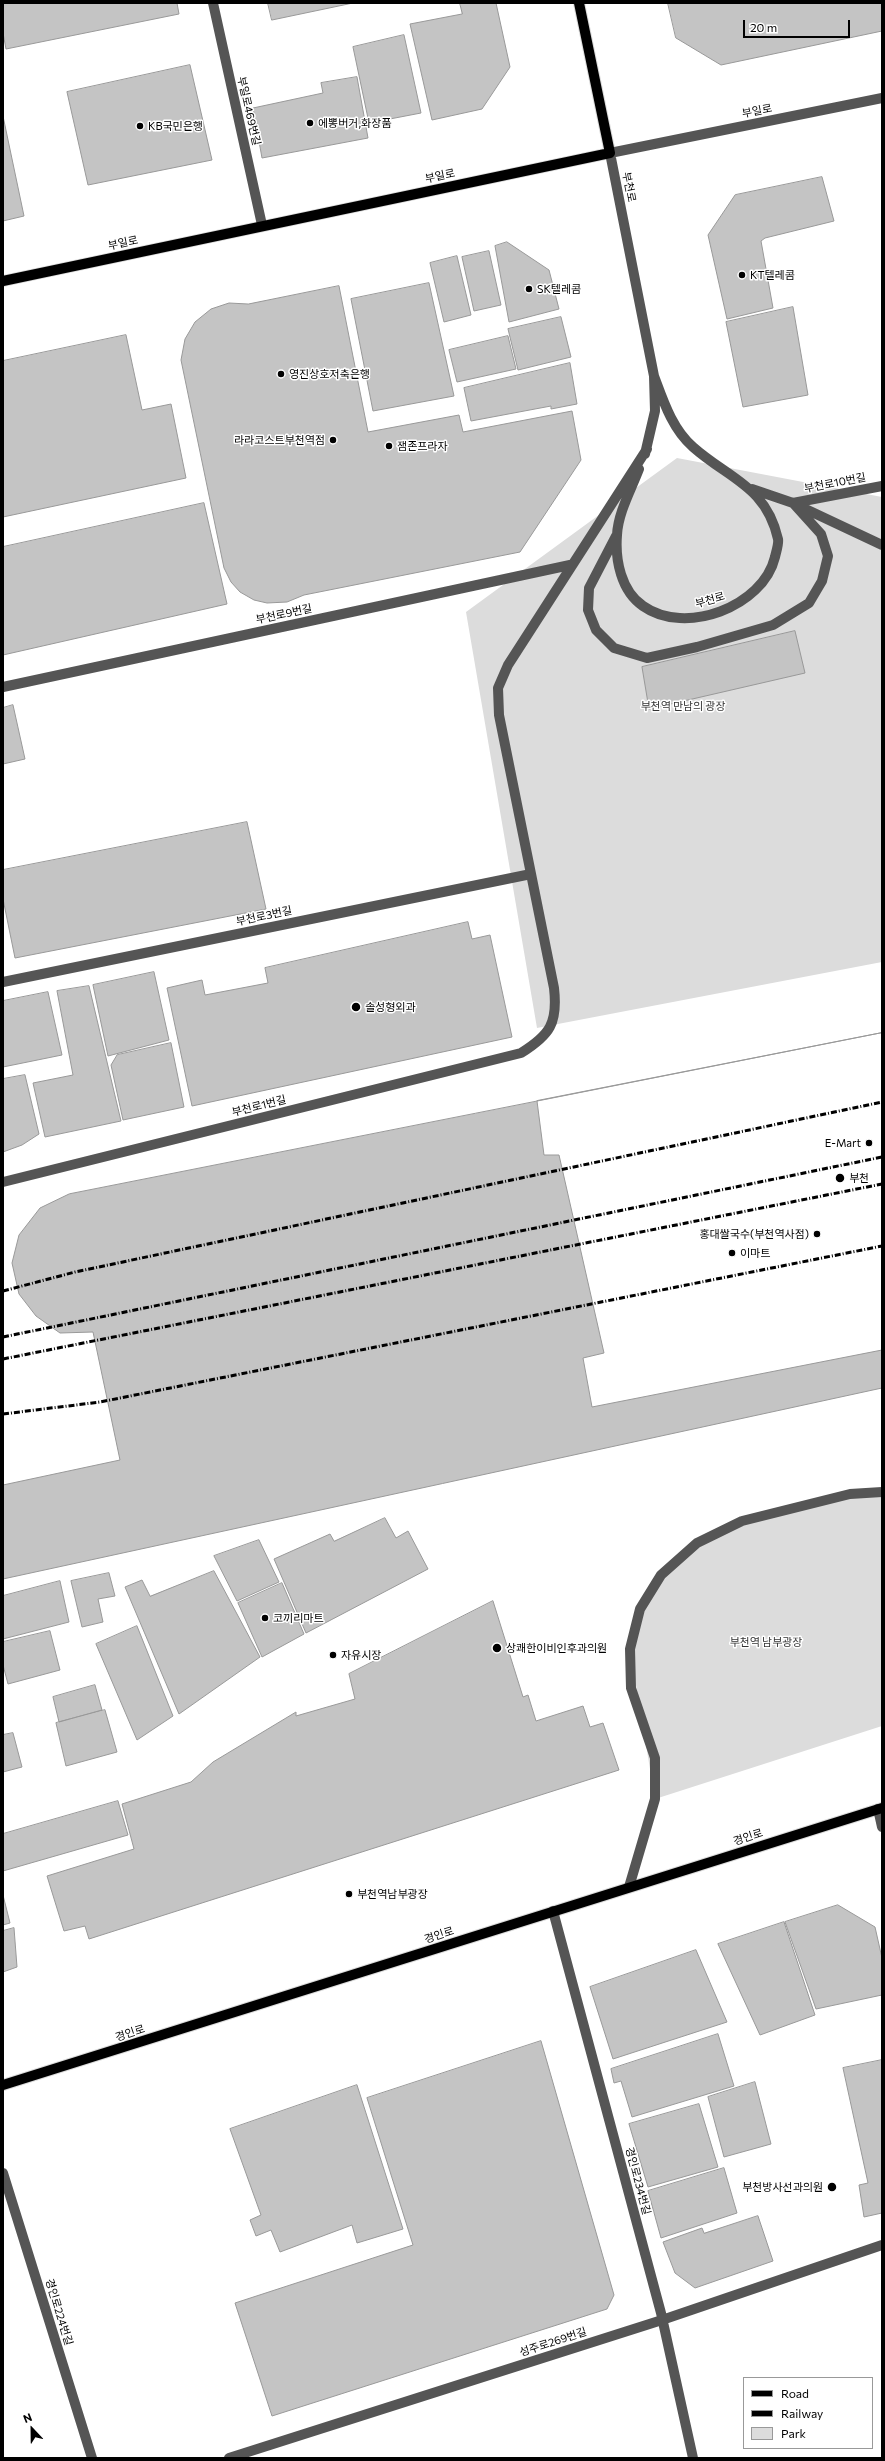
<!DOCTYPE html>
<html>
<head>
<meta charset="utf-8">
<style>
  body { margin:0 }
  #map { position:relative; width:885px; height:2461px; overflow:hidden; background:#fff; font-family:Commissioner,sans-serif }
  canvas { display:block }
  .frame { position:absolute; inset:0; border:4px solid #000; pointer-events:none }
  .legend { position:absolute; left:743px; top:2377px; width:130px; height:72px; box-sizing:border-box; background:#fff; border:1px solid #999; margin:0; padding:5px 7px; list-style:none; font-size:12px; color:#000 }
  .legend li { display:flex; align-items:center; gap:8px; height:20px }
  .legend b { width:20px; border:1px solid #999 }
  .north { position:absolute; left:12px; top:2409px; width:40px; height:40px; -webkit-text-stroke:3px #fff; paint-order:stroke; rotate:338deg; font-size:11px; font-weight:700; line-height:16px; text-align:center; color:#000 }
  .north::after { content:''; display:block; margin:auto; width:14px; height:18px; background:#000; clip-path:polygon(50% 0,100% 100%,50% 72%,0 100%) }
  .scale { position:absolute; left:743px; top:20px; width:107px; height:18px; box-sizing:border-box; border:2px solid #000; border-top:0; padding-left:5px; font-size:12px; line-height:14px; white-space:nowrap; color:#000; -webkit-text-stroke:3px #fff; paint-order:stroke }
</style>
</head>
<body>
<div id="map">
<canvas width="885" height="2461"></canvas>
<div class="frame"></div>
<ul class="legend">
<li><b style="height:5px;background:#000"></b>Road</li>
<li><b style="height:5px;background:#000"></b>Railway</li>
<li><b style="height:11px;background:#dcdcdc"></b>Park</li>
</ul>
<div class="north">N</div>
<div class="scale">20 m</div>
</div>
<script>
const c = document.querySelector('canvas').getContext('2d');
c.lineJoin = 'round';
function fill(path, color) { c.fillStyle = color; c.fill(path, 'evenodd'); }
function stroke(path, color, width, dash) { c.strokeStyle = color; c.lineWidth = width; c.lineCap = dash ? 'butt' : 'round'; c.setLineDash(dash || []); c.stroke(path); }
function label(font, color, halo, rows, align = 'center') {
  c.font = font + ' Commissioner,"Noto Sans KR",sans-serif'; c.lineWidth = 3; c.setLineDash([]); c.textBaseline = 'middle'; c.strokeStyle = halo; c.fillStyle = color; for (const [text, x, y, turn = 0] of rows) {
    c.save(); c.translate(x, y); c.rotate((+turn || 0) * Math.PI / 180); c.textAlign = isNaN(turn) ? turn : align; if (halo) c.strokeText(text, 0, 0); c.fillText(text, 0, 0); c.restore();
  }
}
const green = new Path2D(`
  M677,458l205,39v465l-345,66 -71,-416z
  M882,1494v232l-227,73 -25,-150 16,-50 27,-34 58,-39 74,-21z`);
const building = new Path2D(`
  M3,3h174l2,11 -173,35 -3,-16z
  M268,3h85l-81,17z
  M460,3h36l14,64 -28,42 -50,11 -22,-96 52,-10z
  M668,3h214v28l-161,34 -45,-27z
  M404,35l17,78 -52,10 -16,-76z
  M190,65l22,95 -124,25 -21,-93z
  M357,77l11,61 -106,20 -9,-50 70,-15 -2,-10z
  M3,116l21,100 -21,5z
  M822,177l12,44 -69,17 -4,3 12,67 -46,11 -19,-84 27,-40z
  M507,242l42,28 10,39 -50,13 -14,-76z
  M489,251l12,54 -27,6 -12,-54z
  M457,256l14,59 -27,7 -14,-59z
  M429,283l25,113 -81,15 -22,-112z
  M339,286l29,146 91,-17 4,17 109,-21 9,49 -61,92 -216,43 -17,7 -20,1 -13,-3 -14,-8 -9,-10 -7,-14 -43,-208 4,-21 10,-17 16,-13 18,-6 19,1z
  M793,307l15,88 -65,12 -17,-85z
  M561,317l10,40 -53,13 -10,-41z
  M126,335l16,75 29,-6 15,74 -183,39v-156z
  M508,336l8,33 -59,13 -8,-32z
  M570,363l7,41 -26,5v-3l-80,15 -7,-33z
  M204,503l23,101 -224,51v-108z
  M795,631l10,42 -156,36 -7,-42z
  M13,705l12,54 -22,5v-56z
  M247,822l19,87 -251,49 -12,-59v-29z
  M468,922l4,17 18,-4 22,102 -320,69 -25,-118 35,-8 3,15 63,-12 -3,-15z
  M154,972l15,68 -61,16 -15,-71z
  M89,986l32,135 -76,16 -12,-54 40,-8 -16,-84z
  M48,992l14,63 -59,12v-66z
  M882,1033v355l-879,191v-94l117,-25 -27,-128 -33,1 -24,-17 -17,-22 -7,-31 7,-28 21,-27 29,-14z
  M882,1033v317l-290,57 -9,-49 21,-5 -45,-198h-15l-7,-54z
  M171,1043l13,64 -61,13 -12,-55 6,-10z
  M25,1075l14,59 -17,11 -19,7v-73z
  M385,1518l11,20 12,-7 20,38 -122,64 -32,-74 56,-25 4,7z
  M259,1540l20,42 -42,19 -23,-45z
  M214,1571l46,86 -81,57 -54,-127 17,-7 8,16z
  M109,1573l6,23 -17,3 5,23 -21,5 -11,-46z
  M60,1581l9,41 -66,17v-43z
  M282,1583l22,51 -42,23 -24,-54z
  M493,1601l30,96 5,-2 8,26 47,-15 7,21 13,-4 16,47 -530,169 -4,-13 -21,5 -17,-55 87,-27 -12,-45 69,-22 22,-20 83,-50v4l59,-17 -6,-25z
  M137,1626l36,90 -36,24 -41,-96z
  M50,1631l10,39 -52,14 -5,-19v-23z
  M95,1685l7,25 -43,12 -6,-25z
  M105,1710l12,42 -51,14 -10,-43z
  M13,1733l9,34 -19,5v-37z
  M118,1801l10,34 -125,36v-37z
  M3,1895l7,28 -7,2z
  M838,1905l37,22 7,31v37l-66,14 -31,-87z
  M784,1922l31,93 -55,20 -42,-91z
  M14,1928l3,39 -14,5v-41z
  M696,1950l31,72 -114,37 -23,-72z
  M718,2034l16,52 -102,31 -11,-36 -7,2 -3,-14z
  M541,2041l73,254 -7,14 -335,107 -37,-113 178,-58 -46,-147z
  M882,2060v153l-18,4 -5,-32 9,-2 -25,-115z
  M755,2082l16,62 -47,13 -16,-60z
  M357,2085l46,144 -46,14 -5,-18 -72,27 -9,-22 -15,6 -6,-16 11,-5 -31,-86z
  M699,2104l19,63 -70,20 -19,-63z
  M724,2168l13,45 -76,25 -13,-47z
  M758,2216l15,45 -78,27 -20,-15 -12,-31 39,-14 2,5z`);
const minor = new Path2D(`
  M213,3l49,222
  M645,454l10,-43 -1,-35 -44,-223 272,-55
  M639,469c-8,21 -21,44 -22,66 -2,25 4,56 26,71 42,30 120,1 132,-49 1,-5 4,-13 3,-18 -12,-53 -49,-60 -85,-92 -21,-18 -30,-47 -39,-71
  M793,503l89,-17
  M797,505l85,40
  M616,536l-27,52 -1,22 8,20 18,18 33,10 50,-11 76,-22 36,-22 13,-22 6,-25 -7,-22 -28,-31 -41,-14
  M3,687l567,-122
  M3,982l528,-108
  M3,1182l518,-129c29,-18 37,-30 33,-65l-55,-273 -1,-27 10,-23 139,-216
  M878,1809l4,18
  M629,1887l26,-88v-41l-24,-70 -1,-39 10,-40 21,-34 36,-32 45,-22 108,-27 32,-2
  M553,1911l108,402 32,145
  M3,2173l89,285
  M229,2458l433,-138 220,-75`);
const major = new Path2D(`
  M3,281l607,-128 -31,-150
  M3,2085l879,-277`);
const rail = new Path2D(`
  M3,1291l72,-19 807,-170
  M3,1337l879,-180
  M3,1359l879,-175
  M3,1414l97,-12 782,-156`);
const markers = [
  [310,123,4,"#000"],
  [140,126,4,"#000"],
  [742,275,4,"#000"],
  [529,289,4,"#000"],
  [281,374,4,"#000"],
  [333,440,4,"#000"],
  [389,446,4,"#000"],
  [356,1007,5,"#000"],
  [869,1143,4,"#000"],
  [840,1178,5,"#000"],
  [817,1234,4,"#000"],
  [732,1253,4,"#000"],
  [265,1618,4,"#000"],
  [497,1648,5,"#000"],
  [333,1655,4,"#000"],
  [349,1894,4,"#000"],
  [832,2187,5,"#000"]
];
const streetNames = [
  ["부일로469번길",249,111,77],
  ["부일로",757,111,-11],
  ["부일로",440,176,-12],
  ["부천로",629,187,79],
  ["부일로",123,243,-12],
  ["부천로10번길",835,483,-11],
  ["부천로",710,600,-16],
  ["부천로9번길",284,614,-12],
  ["부천로3번길",264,916,-12],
  ["부천로1번길",259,1106,-14],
  ["경인로",748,1837,-18],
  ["경인로",439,1935,-18],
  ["경인로",130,2033,-18],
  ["경인로234번길",638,2181,75],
  ["경인로224번길",59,2312,73],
  ["성주로269번길",553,2342,-18]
];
const poiNames = [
  ["에뽕버거,화장품",318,123],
  ["KB국민은행",148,126],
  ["KT텔레콤",750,275],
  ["SK텔레콤",537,289],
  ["영진상호저축은행",289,374],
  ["라라코스트부천역점",325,440,"right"],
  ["잼존프라자",397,446],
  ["솔성형외과",365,1007],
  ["E-Mart",861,1143,"right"],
  ["부천",849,1178],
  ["홍대쌀국수(부천역사점)",809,1234,"right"],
  ["이마트",740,1253],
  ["코끼리마트",273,1618],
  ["상쾌한이비인후과의원",506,1648],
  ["자유시장",341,1655],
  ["부천역남부광장",357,1894],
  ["부천방사선과의원",823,2187,"right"]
];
const parkNames = [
  ["부천역 만남의 광장",683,706],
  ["부천역 남부광장",766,1642]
];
fill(green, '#dcdcdc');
fill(building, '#c4c4c4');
stroke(building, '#999', 1);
stroke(major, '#dbdbdb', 12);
stroke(minor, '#555', 10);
stroke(major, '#000', 10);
stroke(rail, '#000', 3, [6, 2, 1, 2]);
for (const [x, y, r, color] of markers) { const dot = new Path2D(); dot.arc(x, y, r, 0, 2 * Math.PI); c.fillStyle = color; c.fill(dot); stroke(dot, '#fff', 1.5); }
label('11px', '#000', '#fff', streetNames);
label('11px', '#000', '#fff', poiNames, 'left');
label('11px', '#333', '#fff', parkNames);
</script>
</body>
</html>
